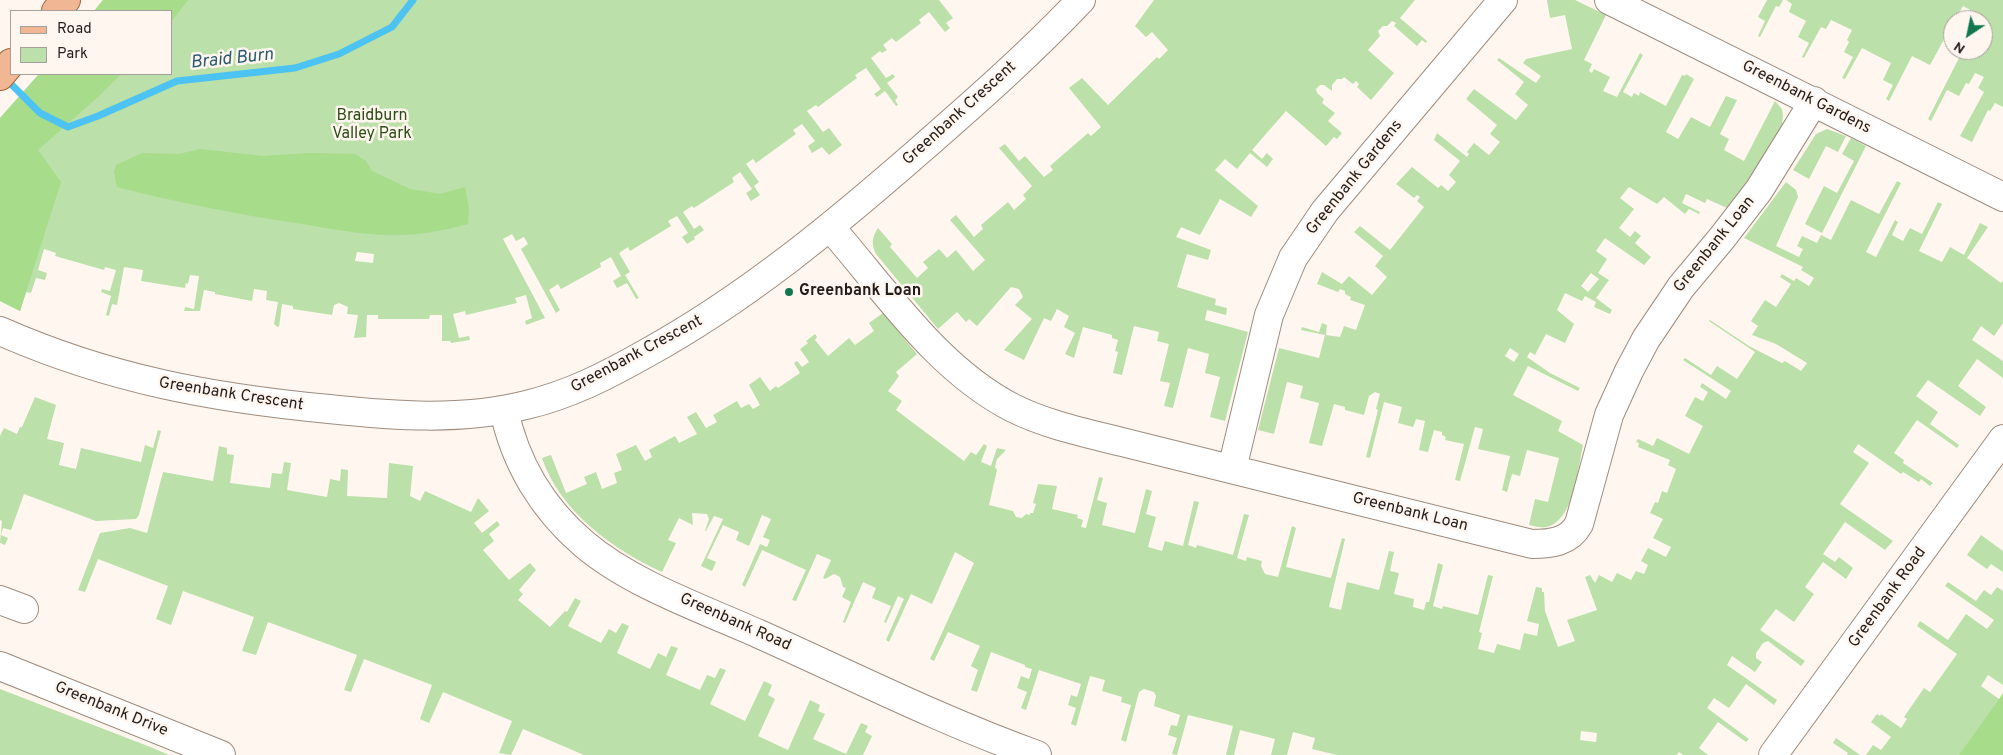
<!DOCTYPE html>
<html>
<head>
<meta charset="utf-8">
<style>
  body { margin:0 }
  #map { position:relative; width:2003px; height:755px; overflow:hidden; background:#fff6f0; font-family:Overpass,sans-serif }
  canvas { display:block }
  .legend { position:absolute; left:10px; top:10px; width:162px; height:65px; box-sizing:border-box; background:#fff6f0; border:1px solid #a79f99; margin:0; padding:6px 9px; list-style:none; font-size:15px; color:#241c17 }
  .legend li { display:flex; align-items:center; gap:10px; height:25px }
  .legend b { width:25px; border:1px solid #a79f99 }
  .north { position:absolute; left:1943px; top:10px; width:50px; height:50px; box-sizing:border-box; background:#fff6f0; border:1px solid #a79f99; border-radius:50%; rotate:214deg; font-size:14px; font-weight:700; line-height:20px; text-align:center; color:#241c17 }
  .north::after { content:''; display:block; margin:auto; width:18px; height:22px; background:#11774f; clip-path:polygon(50% 0,100% 100%,50% 72%,0 100%) }
</style>
</head>
<body>
<div id="map">
<canvas width="2003" height="755"></canvas>
<ul class="legend">
<li><b style="height:6px;background:#f1b794"></b>Road</li>
<li><b style="height:14px;background:#bbe0a9"></b>Park</li>
</ul>
<div class="north">N</div>
</div>
<script>
const c = document.querySelector('canvas').getContext('2d');
c.lineJoin = 'round';
function fill(path, color) { c.fillStyle = color; c.fill(path, 'evenodd'); }
function stroke(path, color, width, dash) { c.strokeStyle = color; c.lineWidth = width; c.lineCap = dash ? 'butt' : 'round'; c.setLineDash(dash || []); c.stroke(path); }
function label(font, color, halo, rows, align = 'center') {
  c.font = font + ' Overpass,sans-serif'; c.lineWidth = 5; c.setLineDash([]); c.textBaseline = 'middle'; c.strokeStyle = halo; c.fillStyle = color; for (const [text, x, y, turn = 0] of rows) {
    c.save(); c.translate(x, y); c.rotate((+turn || 0) * Math.PI / 180); c.textAlign = isNaN(turn) ? turn : align; if (halo) c.strokeText(text, 0, 0); c.fillText(text, 0, 0); c.restore();
  }
}
const green = new Path2D(`
  M103,0h836l14,18 -7,5 4,5 -5,4 -16,-20 -10,8 2,3 -25,19 -4,-4 -9,7 4,5 -5,3 -2,-2 -9,7 15,20 7,-4 2,3 -8,6 11,14 -3,3 3,5 -2,1 -11,-15 -8,6 -3,-3 7,-5 -15,-21 -11,7 2,3 -39,29 -2,-2 -9,6 16,21 6,-4 13,17 -13,10 -7,-8 -10,6 -4,-7 7,-5 -13,-17 -9,6 3,4 -40,29 -3,-4 -7,5 13,18 -5,4 6,9 -9,6 -5,-8 6,-4 -12,-17 -8,6 2,4 -40,26 -2,-2 -9,6 11,17 6,-4 4,5 -10,7 1,2 -8,5 -5,-7 6,-4 -11,-17 -9,5 3,5 -41,25 -2,-4 -9,6 11,19 -5,3 14,23 -3,1 -9,-16 -10,5 -4,-7 8,-5 -10,-19 -11,6 1,4 -40,22 -3,-5 -9,6 11,20 -4,3 -35,-64 7,-5 -4,-7 -8,4 -4,-7 -9,5 42,79 -19,7 -1,-4 7,-3 -6,-23 -11,3 2,5 -51,12 -1,-4 -12,3 6,24 10,-2 1,4 -19,3 -1,-2h-8v-26h-12l-1,4h-51v-4h-11l-1,22 -12,1 4,-23 -11,-1 1,-7 -9,-4 -5,2 -2,10 -39,-6v-3l-11,-2 -3,23 -3,-1 -2,-2 4,-22 -12,-2 1,-9 -13,-2 -2,12 -37,-7v-2l-11,-2 -4,21h-16l1,-4 9,2 5,-33 -9,-1 -2,9 -2,-1 -1,5 -44,-7 2,-11 -19,-3 -7,38 -5,-1 -3,12 -3,-1 5,-19 -10,-4 1,-3 8,2 6,-21 -11,-3 -1,3 -49,-14 1,-3 -12,-4 -6,21 9,3 -2,7 -9,-2 -5,15 -5,-1 -6,19 -20,-10v-183l39,-44h132v-63h-77zM357,252l17,2 -1,9 -18,-2z
  M1154,0h261l-15,18 27,23 -1,2 -4,-3 -5,6 -23,-20 2,-3 -4,-2 -5,5h-4l-5,5 2,5 -12,14 26,23 -23,27 -14,-13 2,-3 -3,-3 -3,3 -9,-7 -2,2h-5l-5,6v6l-8,-6h-4l-4,4 1,4 7,6 -2,4 13,10 -7,8 14,12 -5,6 -3,-2 -8,9 -40,-35 -34,39 10,9 5,-6 6,6 -6,8 -17,-14 -13,16 -12,-10 -10,11 43,36 -7,11 -31,-18 -20,36 -19,-8 -5,10 35,13 -3,10 -21,-6 -10,33 39,12 -1,6 12,3 -1,7 -19,-5 -2,10 43,12 -23,89 -15,-4 10,-40 -15,-4 4,-19 -21,-6 -15,60 -9,-2 6,-23 -10,-2 9,-37 -12,-3 2,-9 -25,-6 -12,49 -9,-2 5,-21 -3,-1 3,-11 -6,-2v-3l-29,-8 -9,31 -9,-4 10,-21 -11,-6 5,-11 -12,-7 -6,12 -7,-3 -20,42 -20,-10 28,-31 -17,-14 8,-8 -4,-8 -8,-2 -34,39 -8,-7 -3,3 -9,-10 -19,17 -62,-75c-5,-10 -4,-17 2,-26l14,16 -2,3 27,31 11,-10 -5,-6 16,-13 8,9 9,-8 17,21 12,-11 -35,-40 6,-5 18,22 9,-8 -2,-4 27,-23 6,8 12,-11 -3,-4 9,-9 -33,-38 6,-4 14,17 6,-5 19,21 9,-7 -3,-4 38,-33 3,3 10,-9 -32,-39 13,-10 26,27 49,-48 2,2 9,-9 -16,-18 -6,5 -11,-11z
  M1547,0h28l31,15 -22,45 8,4 -3,7 3,2 2,-4 16,8 -7,14 14,6 23,-44 3,2 -20,37 9,5 2,-4 5,3 1,-4 26,14 16,-31 3,1 1,-2 8,5 -28,53 12,7 13,-22 19,10 16,-31 11,4 -17,34 9,5 -5,11 20,11 31,-60 7,8 1,7 -1,9 -31,51 -24,32 -20,-9 -2,4 -19,-9 -4,9 18,9 -1,2 -10,-5 -4,5 -21,-17 -7,7 -28,-17 -9,11 14,11 -15,19 11,9 5,-6 6,5 -6,7 16,14 -7,8 -39,-27 -9,13 11,8 -9,14 11,7 -13,18 16,12 -2,4 -16,-7 2,-5 -11,-6 -3,5 -17,-8 -8,17 17,14 -9,19 -19,-9 -11,21 -5,-3 -3,5 23,16 30,15 -2,3 -50,-25 -15,29 49,26 -4,10 25,14c-5,23 -9,69 -31,80 -7,4 -16,2 -23,0l6,-26 13,3 11,-44 -32,-8 -7,26 -8,-2 -5,18 -5,-2 8,-34 -32,-7 5,-20 -8,-2 -15,54 -5,-1 9,-36 -19,-4 1,-3 -4,-2v-3l-8,-2 -6,22 -9,-2 6,-29 -9,-2 -3,8 -15,-4 4,-16 -18,-5 -14,56 -4,-1 12,-47 -2,-1 4,-15 -5,-2 -6,4 -5,19 -19,-5v-3l-11,-3 -12,42 -13,-3 10,-40 -19,-5 3,-12 -16,-4 -13,52 -16,-4 21,-82 40,10 6,-23 -24,-5 1,-3 17,5 3,-9 5,2 -1,10 14,2 4,-11 12,4 9,-25 -15,-5 1,-3 -6,-3v-3l-5,-2 -2,3 -21,-8 5,-12 20,12 7,-8 23,19 15,-18 -12,-11 8,-10 -29,-24 6,-6 30,24 34,-43 -7,-6 3,-4 -3,-2 -3,3 -18,-14 16,-17 26,21 3,-3 7,6 8,-9 -7,-7 11,-14 -26,-21 3,-7 30,24 2,-3 -2,-2 7,-9 15,12 11,-13 -10,-8 7,-9 -31,-26 8,-10 42,31 12,-15 -13,-11 9,-12 -27,-22 2,-2 37,25 5,-7 -18,-13 3,-4 46,-10 -7,-34 -15,3zM1591,273l8,6 -11,13 -7,-6zM1510,348l9,6 -5,8 -9,-6z
  M1767,0h16l-4,7 -3,-1 -16,31 -2,-1 7,-15 -7,-4z
  M1786,0h217v107l-8,-4 -5,8 -2,-1 -16,32 -12,-6 24,-44 -6,-4 6,-11 -9,-4 -6,11 -3,-1 -7,13 -12,-6 -16,31 -3,-2 35,-69h20v-30h-5l2,-5 -17,-9 -8,14h-2v3l-23,42 -18,-9 -23,45 -3,-2 7,-14 -10,-5 8,-17 -29,-15 -17,31 -3,-1 11,-21 -9,-5 5,-10 -2,-2 5,-10 -21,-10 -5,9 -5,-2 -17,31 -2,-1 7,-14 -11,-6 8,-16 -17,-9 3,-8z
  M1827,129l19,7 -8,16 -12,-6 -17,33 -16,-9 23,-36z
  M1851,138l15,8 -44,87 -17,-9 19,-38 13,7 17,-32 -12,-7z
  M1897,181l4,2 -35,69 10,5 19,-37 3,2 -6,13 11,6 7,-13 12,6 16,-32 4,2 -23,47 23,11 8,-15 14,8 16,-32 8,4 -21,31 34,25 2,-2v42l-9,13 -13,-10 -9,14 31,21v17l-26,-19 -19,27 28,21 -6,9 -52,-36 -12,16 22,16 -8,12 29,21 -2,3 -40,-28 -23,33 10,7 -1,3 30,20 -3,3 -9,-7 -2,3 -16,-10 -2,2 -43,-30 -5,8 16,11 -29,41 53,37 -8,9 -40,-28 -22,32 12,8 4,-5 14,11 -7,11 -23,-17 -18,25 9,7 -20,28 -18,-13 -16,21 45,31 -4,5 -33,-25 -5,2 -7,10v5l6,4 -7,10 -23,-16 -5,9 50,35 -3,5 -28,-21 -17,24 -15,-10 -7,10 42,31 -3,3 -28,-20 -19,26 9,7h-25l-4,-3 -2,3h-340l-25,-6 3,-11 -22,-6 -6,23h-16l4,-16 -35,-9 -6,25h-8l7,-29 -45,-11 -11,40 -5,-1 5,-16 -9,-3 3,-10 6,1 3,-11 -26,-9 2,-10 -2,-4 -10,-3 -5,3 -13,50 -5,-2 10,-35 -10,-3 1,-5 -20,-6 3,-11 -15,-4 -14,50 -5,-2 5,-16 -8,-3 3,-10 6,2 4,-13 -42,-14 -13,40 -5,-2 6,-16 -10,-4 4,-12 8,3 3,-10 -7,-2v-2l-34,-13 -14,40 -6,-2 7,-20 -7,-4 9,-20 -32,-14 -14,29 -4,-2 44,-96 -19,-11 -23,52 -21,-10 -22,48 -3,-2 18,-41 -6,-3 -12,27 -2,-1 7,-16 -19,-8 4,-10 -13,-6 -18,41 -2,-1 8,-20 -9,-5 4,-9 -3,-1 -3,-10 -6,-3 -9,5 -2,-1 8,-18 -14,-6 -21,47 -4,-1 14,-30 -44,-20 -17,37 -3,-2 18,-41 7,3 3,-7 -7,-3 8,-18 -9,-4 -13,31 -13,-6 3,-8 -16,-7 -16,33 9,4 -4,9 -11,-5 22,-47 -9,-3 -8,15h-1l4,-12 -2,-5 -15,-1 1,12 -14,-7 -11,22 8,3 -14,29c-48,-22 -102,-60 -120,-114l9,-3 15,38 21,-9 -3,-7 12,-5 6,17 15,-6 -3,-10 8,-3 -6,-16 20,-9 9,16 7,-4 -3,-7 26,-14 4,7 18,-9 -10,-17 9,-5 10,16 11,-6 -4,-7 24,-14 4,7 8,-4 4,5 7,-4 -11,-20 11,-8 10,14 6,-5 2,2 22,-15 -6,-10 3,-2 5,6 7,-5 -9,-13 8,-6 -2,-2 9,-7 2,3 -2,3 13,16 21,-18 6,7 19,-14 -5,-8 14,-10 34,41 -21,18 3,4 -11,15 14,10 -6,9 68,51 7,-9 5,3 8,-11 3,2 -6,16 10,4 6,-18 9,2 -9,9 -2,8 2,3 -8,35 24,6 3,6 6,1 4,-4 4,1v-2h3l3,-9 -3,-1 5,-19 19,2 -5,23 26,6 -1,3 6,2 -2,7 5,1 13,-51 4,1 -6,22 10,3 -5,22 33,8 11,-44 6,2 -6,23 10,3 -8,30 14,4 3,-10 18,5 11,-45 5,1 -11,43 8,3 1,-3 36,10 11,-41 5,1 -12,43 9,3 1,-4 15,4 -1,5 4,8 13,3 14,-51 4,2 -10,39 45,11 11,-40 3,1 -16,68 12,3 6,-28 32,8 10,-39 5,1 -4,19 9,2 -5,21 20,5 -1,8 11,3 2,-8h3l9,-39 5,2 -10,41 9,3 1,-3 35,9 10,-40 5,1 -14,56 3,1 -4,16 16,4 3,-9 23,6 4,-17 13,3 2,-12 -12,-3 9,-34 6,1v4h2l1,19 13,36 17,-6 -8,-21 30,-10 -12,-33 5,-2 5,8 4,-8 13,7 5,-9 14,7 5,-9 8,3 4,-9 -7,-4 7,-13 18,9 5,-10 -18,-9 10,-19 -13,-6 5,-11 3,1 4,-12 5,2 9,-24 -8,-4 2,-5 -32,-13 1,-4 -3,-1 2,-3 15,7 4,-8 32,16 14,-28 -18,-10 10,-19 8,4 5,-9 -8,-5 2,-4 24,16 5,-8 -48,-31 2,-2 26,17 6,-9 20,13 18,-27 -46,-31 1,-1 39,26 33,17 3,-2 16,10 6,-8 -31,-19 -24,-9 6,-9 -7,-5 14,-21 11,7 15,-23 -11,-7 2,-3 12,7 2,-3 13,8 5,-8 -13,-8 2,-3 -59,-29 42,-56 10,8 2,7 -22,49 23,11 4,-8 -6,-3 5,-10 15,7 4,-8 10,5 20,-40 28,14zM1581,731l16,2 -1,9 -16,-2z
  M35,397l21,8 -9,34 17,4 -5,22 17,4 5,-21 60,14 4,-17 8,3 5,-18 3,1 -22,84 -3,4 -40,2 -72,-27 -13,36 -8,-2 -2,7 7,3 -3,7 -5,-2 2,-22 -2,-1v-84l4,-8 13,6 3,-7h2z
  M219,446l8,2v6l7,1 -4,28 40,5 2,-15 10,1 2,-12 7,1 -4,27 40,7 3,-18 10,2 1,-12 7,1 -1,26 40,2 2,-35 24,3 -3,30 10,5 5,-10 46,21 7,-14 11,13 -15,12 8,10 15,-12 3,4 -11,9 5,7 -11,9 26,30 21,-17 6,7 -17,20 4,4 -5,6 32,27 15,-16 2,1 8,-14 6,3 -13,25 33,17 8,-14 7,4 6,-10 7,3 -12,27 33,16 8,-16 8,4 5,-11 7,2 -12,27 34,15 7,-15 8,3 5,-10 6,2 -16,34 35,17 19,-40 8,4 -4,10 7,4 -17,37 30,14 22,-50 10,5 -2,6 7,3 -12,25 33,15 15,-31 7,3 -3,6 7,4 -9,19h-279l-61,-26 -12,26 -12,-2 13,-32 -69,-29 -14,31 -9,-4 12,-34 -68,-26 -13,33 -7,-2 13,-35 -89,-33 -12,33 -14,-4 12,-34 -71,-26 -12,34 -15,-6 12,-33 -70,-27 -13,33 -7,-2 22,-57 30,-5 17,5 16,-61 50,9z
  M1981,535l22,16v21l-12,-8 -4,5 -20,-14z
  M1948,582l28,19 8,-11 7,5 6,-8 6,4v94l-15,-10 -7,11 18,13 4,-6v13l-32,49h-105l7,-10 8,5 10,-13 -20,-15 6,-8 3,2 1,-2 20,14 6,-9 -3,-2 20,-29 6,4 27,-38 -40,-28 3,-5 28,19 18,-26 21,15 7,-9 -49,-34z
  M0,689l153,59 16,7h-169z
  M1836,738l24,17h-13l1,-2 -15,-10z`);
const forest = new Path2D(`
  M103,0h85l-17,22v-11h-77z
  M39,74h82l-22,22 -61,54 23,32 -41,129 -20,-10v-183z
  M200,149l63,7 47,-3 45,1 11,7 6,10 38,18 30,5 25,-7 4,21 -1,16c-23,6 -46,11 -71,11 -33,1 -68,-7 -101,-12 -61,-9 -120,-21 -179,-36l-3,-15 2,-7 26,-12 37,1z
  M2003,694v61h-44z`);
const stream = new Path2D(`
  M6,79l34,34 28,14 30,-11 79,-35 118,-13 44,-14 53,-27 21,-27`);
const minor = new Path2D(`
  M1609,0l394,197
  M830,227c55,63 107,142 183,181 34,17 73,25 109,34l410,102c19,0 37,-2 47,-20l30,-109 20,-44 17,-32 35,-52 41,-49 37,-48 55,-89
  M0,331c109,48 212,67 329,78 65,7 133,12 197,-4 43,-10 82,-30 119,-51 100,-55 187,-127 273,-202 56,-49 112,-98 163,-152
  M504,410c11,53 39,99 80,134 47,40 119,65 175,90 92,41 183,87 278,121
  M1232,469l37,-154 24,-57 32,-47 178,-211
  M0,600l24,9
  M0,666l221,89
  M1773,755l230,-316`);
const major = new Path2D(`
  M56,11l10,-11
  M0,76l11,-13`);
const markers = [
  [789,292,5,"#11774f"]
];
const streetNames = [
  ["Greenbank Gardens",1806,98,27],
  ["Greenbank Crescent",960,114,-42],
  ["Greenbank Gardens",1355,178,-51],
  ["Greenbank Loan",1715,245,-51],
  ["Greenbank Crescent",637,355,-28],
  ["Greenbank Crescent",231,395,9],
  ["Greenbank Loan",1410,513,14],
  ["Greenbank Road",1888,598,-54],
  ["Greenbank Road",735,623,24],
  ["Greenbank Drive",111,710,22]
];
const parkNames = [
  ["Braidburn",372,117],
  ["Valley Park",372,135]
];
const poiNames = [
  ["Greenbank Loan",799,292]
];
const waterNames = [
  ["Braid Burn",232,60,-6]
];
fill(green, '#bbe0a9');
fill(forest, '#a6dc8a');
stroke(stream, '#4cc3f2', 7);
stroke(minor, '#9f8c7e', 30);
stroke(major, '#a3623a', 30);
stroke(minor, '#fff', 28);
stroke(major, '#f1b794', 28);
for (const [x, y, r, color] of markers) { const dot = new Path2D(); dot.arc(x, y, r, 0, 2 * Math.PI); c.fillStyle = color; c.fill(dot); stroke(dot, '#fff6f0', 2); }
label('16px', '#241c17', '#fff6f0', streetNames);
label('16px', '#2c4e16', '#fff6f0', parkNames);
label('bold 16px', '#241c17', '#fff6f0', poiNames, 'left');
label('italic 18px', '#2a5a6f', '#fff6f0', waterNames);
</script>
</body>
</html>
